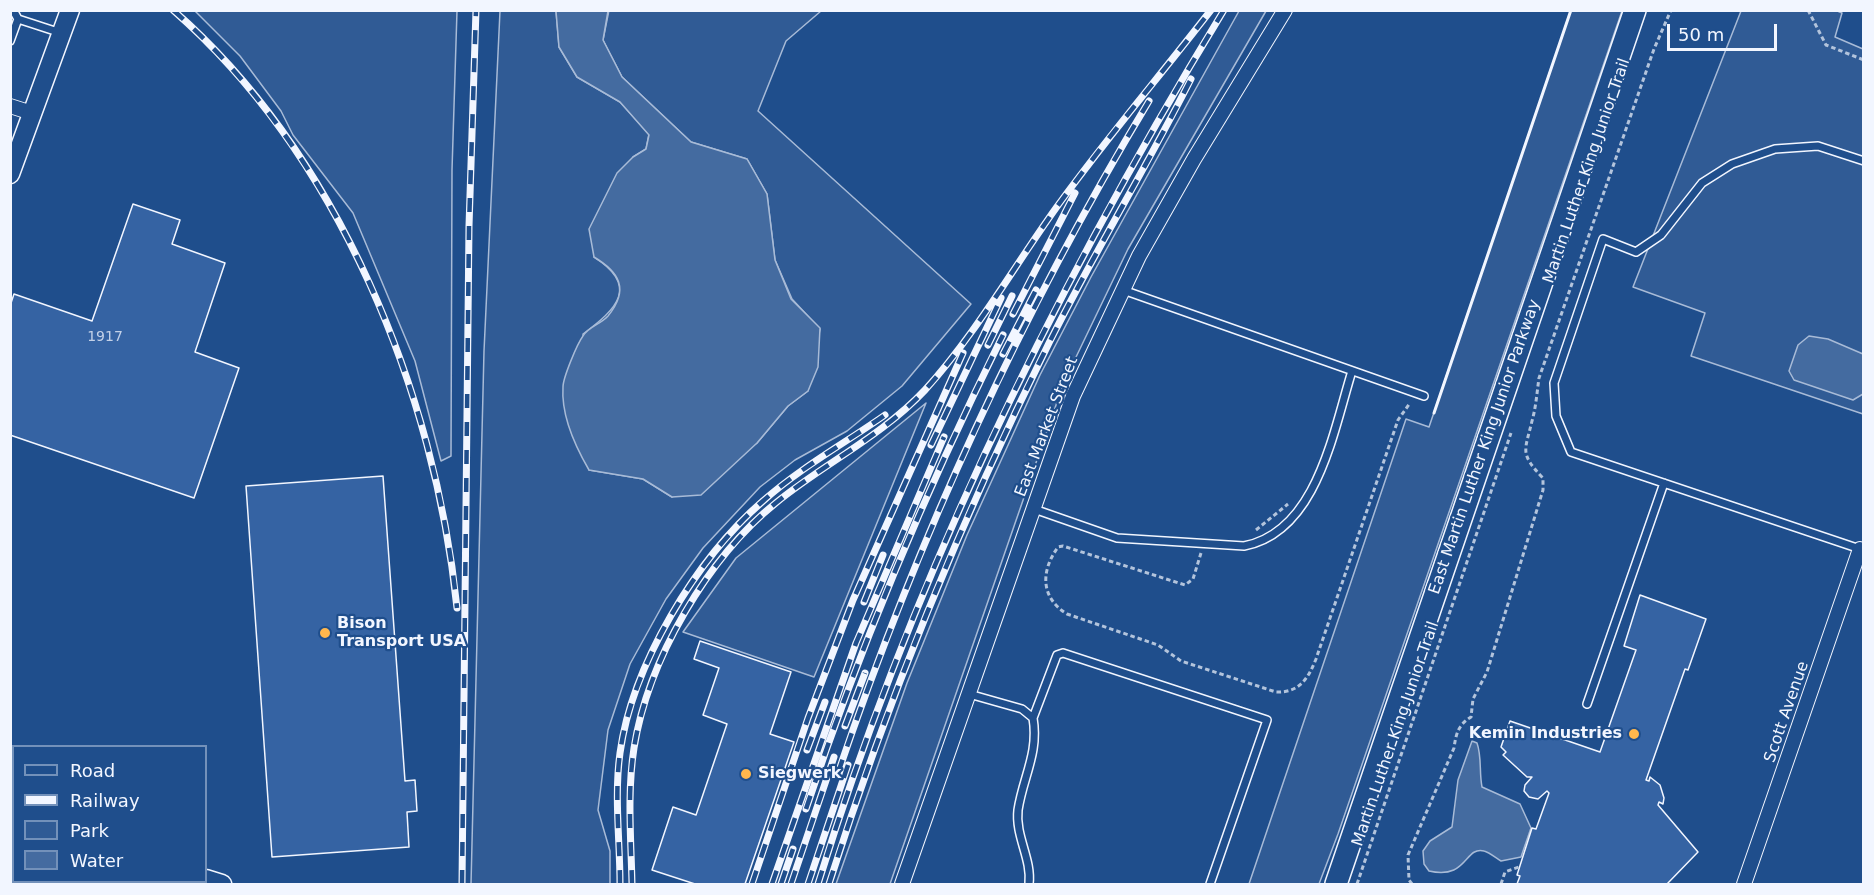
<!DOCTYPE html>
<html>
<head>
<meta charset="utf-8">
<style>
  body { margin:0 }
  #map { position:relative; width:1874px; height:895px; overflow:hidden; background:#1f4e8c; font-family:"DejaVu Sans",sans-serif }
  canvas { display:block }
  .frame { position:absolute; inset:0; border:12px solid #f2f6ff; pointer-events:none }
  .legend { position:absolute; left:12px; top:745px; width:195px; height:138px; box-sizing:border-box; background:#1f4e8c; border:2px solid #7391ba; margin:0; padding:8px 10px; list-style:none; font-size:18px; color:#f2f6ff }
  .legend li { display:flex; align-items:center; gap:12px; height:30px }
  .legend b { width:30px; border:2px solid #7391ba }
  .scale { position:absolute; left:1667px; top:24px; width:110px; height:27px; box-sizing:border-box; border:3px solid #f2f6ff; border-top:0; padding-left:8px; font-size:18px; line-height:21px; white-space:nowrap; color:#f2f6ff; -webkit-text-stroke:4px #1f4e8c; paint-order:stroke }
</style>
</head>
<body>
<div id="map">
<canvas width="1874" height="895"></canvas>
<div class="frame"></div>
<ul class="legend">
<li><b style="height:8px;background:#1f4e8c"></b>Road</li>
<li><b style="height:8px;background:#f2f6ff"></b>Railway</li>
<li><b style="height:16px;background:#305b95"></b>Park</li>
<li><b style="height:16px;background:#446ba0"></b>Water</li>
</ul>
<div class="scale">50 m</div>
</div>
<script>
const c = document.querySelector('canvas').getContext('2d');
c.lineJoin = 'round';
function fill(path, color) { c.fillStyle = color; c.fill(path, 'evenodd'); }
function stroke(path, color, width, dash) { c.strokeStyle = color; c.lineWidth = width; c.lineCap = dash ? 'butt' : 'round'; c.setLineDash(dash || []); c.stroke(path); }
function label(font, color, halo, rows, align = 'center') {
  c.font = font + ' "DejaVu Sans",sans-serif'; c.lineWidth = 4.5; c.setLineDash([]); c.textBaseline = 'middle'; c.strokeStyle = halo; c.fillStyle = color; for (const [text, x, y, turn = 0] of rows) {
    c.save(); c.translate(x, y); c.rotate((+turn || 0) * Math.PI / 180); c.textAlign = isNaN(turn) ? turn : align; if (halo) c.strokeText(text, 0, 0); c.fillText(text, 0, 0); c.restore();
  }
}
const green = new Path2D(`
  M609,10l212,1 -35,30 -28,70 213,193 -69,82 -55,45 -52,29 -35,27 -57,61 -37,51 -36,65 -22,66 -10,80 12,41v33h-139l13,-533 16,-340h56l3,36 18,30 43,25 29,32 -3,15 -13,8 -39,100c46,29 23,52 -11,77l6,136 54,9 29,18 85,-54 31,-37 20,-15 12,-62 -28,-30 -17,-39 -8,-66 -20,-35 -56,-17 -69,-65 -19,-37z
  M1571,10l51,1 -284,823 -19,50h-70l157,-465 23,8z
  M1835,10l7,3 -7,24 28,12v365l-172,-58 14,-43 -72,-26 108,-276z
  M195,11h262l-5,159 -1,286 -10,5 -26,-100 -62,-148 -60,-78 -12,-24 -41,-55z
  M1239,11h27l-138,238 -64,133 -174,502h-54l71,-201 60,-148 73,-160 51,-98z
  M926,403l-112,274 -131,-45 53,-74z`);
const water = new Path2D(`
  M556,11h52l-5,29 19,37 69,65 56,17 20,35 8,66 16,39 29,29 -2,39 -10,24 -20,15 -31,37 -56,52 -29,2 -29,-18 -54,-9c-14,-24 -28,-54 -26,-83 0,-9 14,-43 20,-51 5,-9 18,-12 25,-20 22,-27 11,-44 -14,-59l-5,-28 28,-56 16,-16 13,-8 3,-14 -29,-33 -43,-25 -18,-30z
  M1809,336l19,3 35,15v40l-10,6 -59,-20 -5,-9 9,-26z
  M1472,741l5,2c5,14 2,29 5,44l38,17 11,24 -10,29 -20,4c-5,-3 -12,-9 -17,-10 -20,-5 -16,29 -55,20l-5,-7 -1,-13 7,-10 22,-14 6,-47z`);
const building = new Path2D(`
  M133,204l47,16 -8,24 53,19 -30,89 44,16 -45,130 -184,-63v-129l4,-12 78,27z
  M383,476l22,305 10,-1 2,31 -10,1 2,35 -137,10 -26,-371z
  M1640,595l66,24 -18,51 -3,-1 -39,111 3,1 1,-4 10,8 4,13 -1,6 -4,-2 -1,3 40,47 -31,32h-150l3,-8 -3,-1 15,-47 4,1 13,-36 -2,-2 -9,8 -9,-2 -5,-6 1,-6 7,-8h-5l-24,-22 3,-3 -5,-5 9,-26 90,31 36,-102 -12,-4z
  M700,641l91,31 -21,62 24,8 -49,142h-50l-43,-14 21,-63 23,8 31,-91 -24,-9 16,-47 -25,-9z`);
const path = new Path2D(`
  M1808,10l18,35 38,15
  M1256,530l32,-26
  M1201,553l-8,26 -8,6 -122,-39 -5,1c-18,25 -17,51 9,67l91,31 23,16 95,31c23,1 32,-13 40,-33l82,-239 12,-17
  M1357,884l154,-451
  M1412,884l-3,-4 -1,-25 46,-107c2,-14 4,-23 17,-31l2,-18 14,-27 56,-182v-12c-24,-25 -18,-27 -11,-57 4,-14 5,-29 7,-43l115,-329 17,-39
  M1501,884l4,-12 14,-5`);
const lane = new Path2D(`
  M13,10l5,9 43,14
  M10,41l8,-22
  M1123,290l301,106
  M1034,509l83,29 127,8c73,-14 89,-114 108,-175
  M1860,549l-289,-97 -15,-36 -2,-33 49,-144 33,13 25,-17 41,-52 30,-19 43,-15 43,-3 46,15
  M969,694l53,15 11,9c6,35 -10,59 -15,92 -3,26 14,49 11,74
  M1587,704l77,-221
  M1033,718l24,-63 6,-2 204,67 -57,164`);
const street = new Path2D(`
  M10,106l22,7
  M902,884l171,-488 66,-140 55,-97 91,-149
  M1744,884l116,-335`);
const secondary = new Path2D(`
  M10,174l60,-164
  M10,812l4,1
  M206,879l16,5
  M163,884l1,-2
  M187,884l1,-2`);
const primary = new Path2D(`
  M1336,884l299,-874`);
const rail = new Path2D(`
  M173,10c166,145 262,382 284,598
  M1013,314l62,-121
  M988,345l24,-49
  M1003,354l33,-64
  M931,445l70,-147
  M864,602l19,-47
  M845,726l20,-53
  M807,750l18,-48
  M838,773c79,-233 184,-461 311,-672
  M806,809c54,-163 121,-321 197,-474
  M462,884l7,-658 7,-216
  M620,884c0,-43 -6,-88 0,-131 12,-88 76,-194 143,-252 37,-33 82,-58 122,-86
  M632,884c-1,-45 -5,-91 2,-136 14,-88 73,-190 143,-246 48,-39 105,-66 148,-112 50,-55 88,-122 131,-182 49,-68 104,-132 155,-198
  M752,884l56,-166 45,-118 110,-247
  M772,884l84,-241 88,-206
  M781,884l12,-35
  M791,884l43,-127
  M808,884l40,-119
  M818,884c95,-308 238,-599 406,-874
  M829,884c59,-186 133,-366 220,-541 45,-90 97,-175 142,-264`);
const wall = new Path2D(`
  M1434,413l137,-403`);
const markers = [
  [325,633,6,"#ffb74d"],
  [1634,734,6,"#ffb74d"],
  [746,774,6,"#ffb74d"]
];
const numberNames = [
  ["1917",105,337]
];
const streetNames = [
  ["Martin Luther King Junior Trail",1587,171,-71],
  ["East Market Street",1047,427,-69],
  ["East Martin Luther King Junior Parkway",1485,447,-71],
  ["Scott Avenue",1787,712,-71],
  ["Martin Luther King Junior Trail",1396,734,-71]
];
const poiNames = [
  ["Bison",337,624],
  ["Transport USA",337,642],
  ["Kemin Industries",1622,734,"right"],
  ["Siegwerk",758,774]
];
fill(green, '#305b95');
stroke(green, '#a8bbd7', 1.5);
fill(water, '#446ba0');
stroke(water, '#a8bbd7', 1.5);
fill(building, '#3563a3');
stroke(building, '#f2f6ff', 1.5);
stroke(lane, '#f2f6ff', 10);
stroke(street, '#f2f6ff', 16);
stroke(secondary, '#f2f6ff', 21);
stroke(primary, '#f2f6ff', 24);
stroke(path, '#b3c4dc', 3, [4.5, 3]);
stroke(lane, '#1f4e8c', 7);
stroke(street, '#1f4e8c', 14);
stroke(secondary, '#1f4e8c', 18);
stroke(primary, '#1f4e8c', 21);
stroke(rail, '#f2f6ff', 7);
stroke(rail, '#1f4e8c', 4.5, [14]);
stroke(wall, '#f2f6ff', 3);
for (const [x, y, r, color] of markers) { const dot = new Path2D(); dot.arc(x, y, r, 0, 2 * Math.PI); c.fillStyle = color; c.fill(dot); stroke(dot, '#1f4e8c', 2); }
label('14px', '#c3d1e8', null, numberNames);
label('16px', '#f2f6ff', '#1f4e8c', streetNames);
label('bold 16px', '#f2f6ff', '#1f4e8c', poiNames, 'left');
</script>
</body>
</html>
